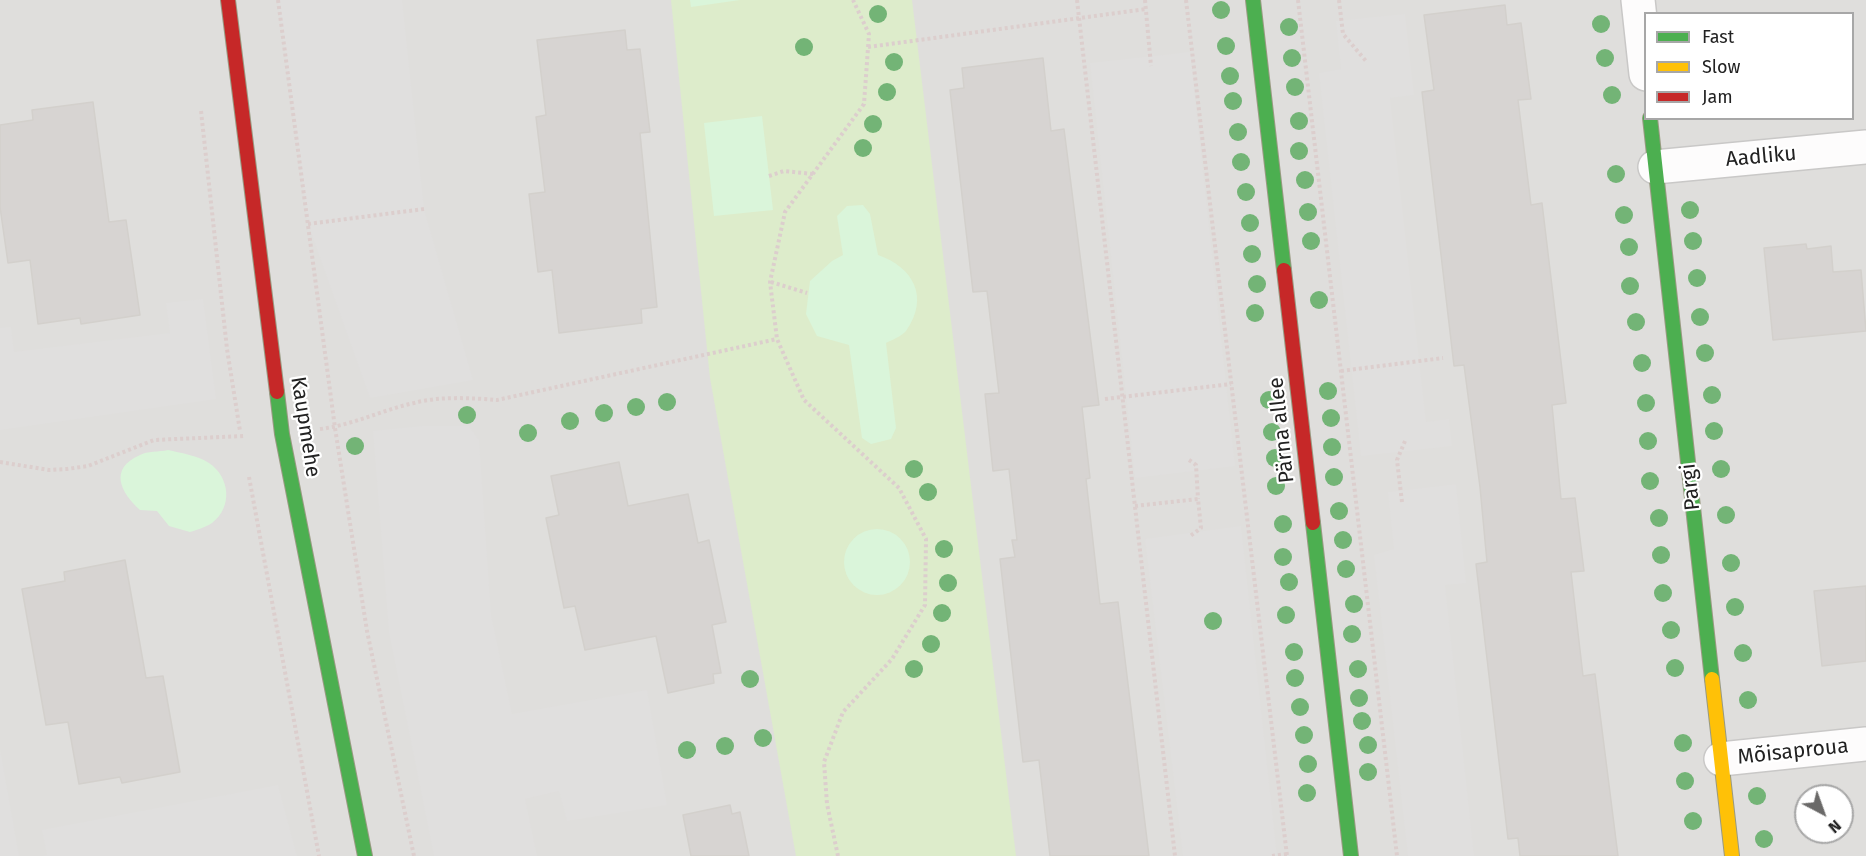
<!DOCTYPE html>
<html>
<head>
<meta charset="utf-8">
<style>
  body { margin:0 }
  #map { position:relative; width:1866px; height:856px; overflow:hidden; background:#f0eeeb; font-family:"Fira Sans",sans-serif }
  canvas { display:block }
  .legend { position:absolute; left:1644px; top:12px; width:210px; height:108px; box-sizing:border-box; background:#fff; border:2px solid #a7a7a7; margin:0; padding:8px 10px; list-style:none; font-size:18px; color:#222 }
  .legend li { display:flex; align-items:center; gap:12px; height:30px }
  .legend b { width:30px; border:2px solid #a7a7a7 }
  .north { position:absolute; left:1794px; top:784px; width:60px; height:60px; box-sizing:border-box; background:#fff; border:2px solid #a7a7a7; border-radius:50%; rotate:139deg; font-size:16px; font-weight:700; line-height:24px; text-align:center; color:#222 }
  .north::after { content:''; display:block; margin:auto; width:21px; height:27px; background:#6a6968; clip-path:polygon(50% 0,100% 100%,50% 72%,0 100%) }
</style>
</head>
<body>
<div id="map">
<canvas width="1866" height="856"></canvas>
<ul class="legend">
<li><b style="height:8px;background:#4caf50"></b>Fast</li>
<li><b style="height:8px;background:#ffc107"></b>Slow</li>
<li><b style="height:8px;background:#c62828"></b>Jam</li>
</ul>
<div class="north">N</div>
</div>
<script>
const c = document.querySelector('canvas').getContext('2d');
c.lineJoin = 'round';
function fill(path, color) { c.fillStyle = color; c.fill(path, 'evenodd'); }
function stroke(path, color, width, dash) { c.strokeStyle = color; c.lineWidth = width; c.lineCap = dash ? 'butt' : 'round'; c.setLineDash(dash || []); c.stroke(path); }
function label(font, color, halo, rows, align = 'center') {
  c.font = font + ' "Fira Sans",sans-serif'; c.lineWidth = 4.5; c.setLineDash([]); c.textBaseline = 'middle'; c.strokeStyle = halo; c.fillStyle = color; for (const [text, x, y, turn = 0] of rows) {
    c.save(); c.translate(x, y); c.rotate((+turn || 0) * Math.PI / 180); c.textAlign = isNaN(turn) ? turn : align; if (halo) c.strokeText(text, 0, 0); c.fillText(text, 0, 0); c.restore();
  }
}
const residential = new Path2D(`
  M0,0h1866v856h-1866zM1646,14h206v104h-206zM1806,796h36v36h-36z`);
const grass = new Path2D(`
  M671,0h241l104,856h-220l-86,-478z`);
const park = new Path2D(`
  M690,0h50l-49,7z
  M762,116l11,94 -59,6 -10,-93z
  M863,205l7,9 8,41c35,12 52,42 28,76 -4,5 -14,9 -20,12l10,85 -5,11 -20,5 -9,-6 -13,-93 -32,-9 -11,-22 4,-33 22,-20 11,-6 -6,-39 10,-10z
  M168,450c12,3 29,5 41,13 21,14 24,44 3,60 -6,4 -15,7 -22,9l-21,-6 -12,-15 -17,-1c-19,-17 -32,-41 0,-55 7,-4 19,-3 28,-5z
  M844 562a33 33 0 1 1 66 0a33 33 0 1 1-66 0Z`);
const parking = new Path2D(`
  M278,0h124l22,209 49,171 -103,18 -62,-174z
  M1405,14l9,81 -24,3 36,324 23,-3 3,27 -91,10 -42,-383 22,-4 -5,-48z
  M1190,52l45,414 -100,12 -45,-415z
  M203,299l13,100 -216,31v-102l11,-1 3,25 156,-19 -4,-30z
  M423,426h46l10,14 12,175 21,99 135,-24 20,115 -100,16 -8,-30 -34,8 12,57h-103l-45,-224 -16,-201z
  M1456,484l10,99 -21,2 29,271h-66l-34,-301 20,-6 -6,-57z
  M1241,526l36,330h-94l-38,-317z
  M0,749l19,107h-19z
  M278,785l19,71h-255l5,-1 -5,-25z`);
const building = new Path2D(`
  M1505,5l2,20 14,-2 10,76 -13,1 13,105 11,-2 24,200 -14,2 9,94 14,-1 9,73 -13,1 12,104 12,-2 23,182h-98l-2,-18 -10,1 -32,-275 11,-2 -7,-75 -16,-122 -10,1 -32,-274 12,-2 -10,-75z
  M625,30l2,20 13,-1 10,83 -10,1 17,174 -16,2 1,14 -83,10 -7,-63 -14,2 -9,-78 16,-2 -9,-75 10,-2 -9,-75z
  M1043,58l8,73 13,-2 35,276 -17,2 8,71 -4,1 14,125 18,-2 31,254h-99l-11,-96 -16,2 -23,-203 15,-2 -3,-17h5l-8,-71 -16,2 -8,-77 14,-1 -12,-102 -14,1 -23,-202 14,-2 -2,-20z
  M93,102l16,120 17,-2 14,95 -59,9 -1,-6 -42,6 -8,-64 -22,3 -8,-56v-82l33,-5 -1,-10z
  M1806,244l1,5 24,-3 2,26 28,-2 5,61 -93,9 -9,-92z
  M619,462l9,44 60,-12 10,49 11,-3 17,82 -14,3 9,48 -8,1 1,9 -46,10 -12,-57 -71,14 -10,-44 -11,2 -18,-90 13,-3 -8,-39z
  M125,560l21,118 17,-2 17,96 -58,11 -2,-6 -41,7 -11,-62 -22,3 -24,-136 43,-8 -1,-9z
  M1866,586v75l-44,5 -8,-75z
  M730,805l2,9 8,-2 9,44h-58l-8,-41z`);
const path = new Path2D(`
  M278,0l57,428 32,203 47,225
  M1077,0l98,856
  M1145,0l6,66
  M1186,0l101,856
  M1298,0l99,856
  M1339,0l4,34 23,27
  M868,47l278,-38
  M201,111l26,238 13,82
  M769,176l15,-5 29,3
  M308,224l116,-15
  M771,282l36,11
  M1341,371l102,-13
  M1105,399l126,-15
  M320,429c33,-4 62,-19 94,-26 25,-7 58,-5 83,-3l280,-61
  M1189,460l7,5 2,34
  M0,462l49,8 18,-1 21,-3 66,-26 90,-4
  M249,477l70,379
  M1402,502l-5,-42 8,-19
  M1135,506l63,-7 3,29 -12,9
  M838,856l-11,-52 -3,-42 19,-50 49,-53 33,-54 1,-66 -27,-51 -95,-88 -27,-61 -7,-57 15,-70 79,-108 5,-70 -16,-34
  M1272,856l15,-2`);
const street = new Path2D(`
  M1638,0l8,74
  M1655,167l211,-20
  M1721,759l145,-15`);
const fast = new Path2D(`
  M1253,0l31,270
  M1650,118l62,561
  M277,392l5,42 83,422
  M1313,523l38,333`);
const slow = new Path2D(`
  M1712,679l20,177`);
const jam = new Path2D(`
  M228,0l49,392
  M1284,270l29,253`);
const trees = [
  [1221,10],
  [878,14],
  [1601,24],
  [1289,27],
  [1226,46],
  [804,47],
  [1292,58],
  [1605,58],
  [894,62],
  [1230,76],
  [1295,87],
  [887,92],
  [1612,95],
  [1233,101],
  [1299,121],
  [873,124],
  [1238,132],
  [863,148],
  [1299,151],
  [1241,162],
  [1616,174],
  [1305,180],
  [1246,192],
  [1690,210],
  [1308,212],
  [1624,215],
  [1250,223],
  [1311,241],
  [1693,241],
  [1629,247],
  [1252,254],
  [1697,278],
  [1257,284],
  [1630,286],
  [1319,300],
  [1255,313],
  [1700,317],
  [1636,322],
  [1705,353],
  [1642,363],
  [1328,391],
  [1712,395],
  [1269,400],
  [667,402],
  [1646,403],
  [636,407],
  [604,413],
  [467,415],
  [1331,418],
  [570,421],
  [1714,431],
  [1272,432],
  [528,433],
  [1648,441],
  [355,446],
  [1332,447],
  [1275,458],
  [914,469],
  [1721,469],
  [1334,477],
  [1650,481],
  [1276,486],
  [928,492],
  [1339,511],
  [1726,515],
  [1659,518],
  [1283,524],
  [1343,540],
  [944,549],
  [1661,555],
  [1283,557],
  [1731,563],
  [1346,569],
  [1289,582],
  [948,583],
  [1663,593],
  [1354,604],
  [1735,607],
  [942,613],
  [1286,615],
  [1213,621],
  [1671,630],
  [1352,634],
  [931,644],
  [1294,652],
  [1743,653],
  [1675,668],
  [914,669],
  [1358,669],
  [1295,678],
  [750,679],
  [1359,698],
  [1748,700],
  [1300,707],
  [1362,721],
  [1304,735],
  [763,738],
  [1683,743],
  [1368,745],
  [725,746],
  [687,750],
  [1308,764],
  [1368,772],
  [1685,781],
  [1307,793],
  [1757,796],
  [1693,821],
  [1764,839]
];
const streetNames = [
  ["Aadliku",1761,157,-5],
  ["Kaupmehe",305,427,81],
  ["Pärna allee",1282,430,-96],
  ["Pargi",1691,487,-96],
  ["Mõisaproua",1793,752,-6]
];
fill(residential, '#dfdedc');
fill(grass, '#ddeccb');
fill(park, '#daf5da');
fill(parking, '#e0dfde');
fill(building, '#d7d4d2');
stroke(building, '#d3d0cc', 1.5);
stroke(street, '#c9c8c7', 36);
stroke(fast, '#999a82', 16);
stroke(slow, '#999a82', 16);
stroke(jam, '#999a82', 16);
stroke(path, '#dccecd', 4, [3, 3]);
stroke(street, '#fdfcfc', 33);
stroke(fast, '#4caf50', 14);
stroke(slow, '#ffc107', 14);
stroke(jam, '#c62828', 14);
c.fillStyle = '#73b476';
for (const [x, y] of trees) { c.beginPath(); c.arc(x, y, 9, 0, 2 * Math.PI); c.fill(); }
label('21px', '#222', '#fff', streetNames);
</script>
</body>
</html>
